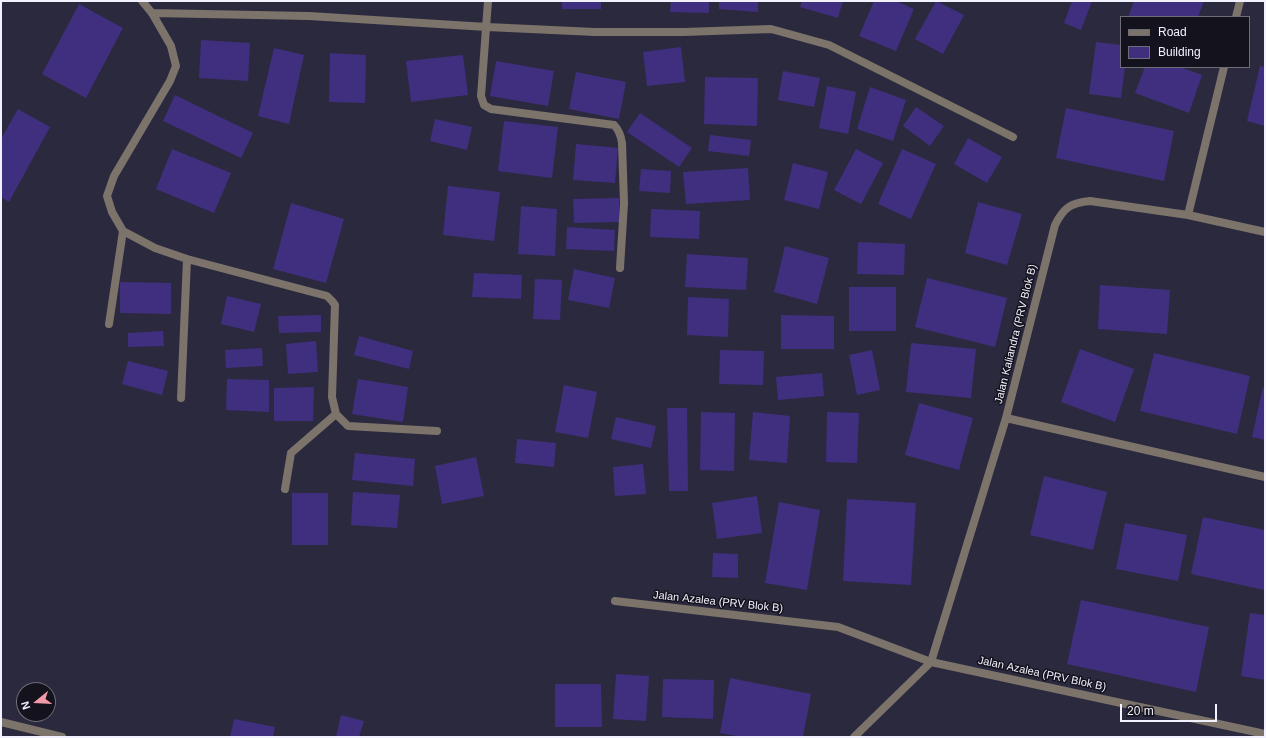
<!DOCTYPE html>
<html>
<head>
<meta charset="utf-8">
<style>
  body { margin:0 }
  #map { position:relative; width:1266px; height:738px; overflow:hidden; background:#2b293e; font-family:Arial,sans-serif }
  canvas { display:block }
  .frame { position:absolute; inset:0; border:2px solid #f2f1ff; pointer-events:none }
  .legend { position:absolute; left:1120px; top:16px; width:130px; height:52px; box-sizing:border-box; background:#14131d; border:1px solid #6d6c77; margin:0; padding:5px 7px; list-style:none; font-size:12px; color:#f2f1ff }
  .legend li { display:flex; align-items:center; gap:8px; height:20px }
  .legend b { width:20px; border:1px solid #6d6c77 }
  .north { position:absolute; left:16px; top:682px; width:40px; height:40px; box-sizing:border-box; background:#14131d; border:1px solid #6d6c77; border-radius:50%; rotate:252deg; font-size:11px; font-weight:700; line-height:16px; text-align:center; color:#f2f1ff }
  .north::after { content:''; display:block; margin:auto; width:14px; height:18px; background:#f39aa9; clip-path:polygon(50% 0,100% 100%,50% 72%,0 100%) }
  .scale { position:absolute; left:1120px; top:704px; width:97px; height:18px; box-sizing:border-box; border:2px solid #f2f1ff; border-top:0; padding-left:5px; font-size:12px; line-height:14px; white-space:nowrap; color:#f2f1ff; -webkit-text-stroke:3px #14131d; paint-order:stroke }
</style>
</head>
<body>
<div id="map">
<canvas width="1266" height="738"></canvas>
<div class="frame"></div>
<ul class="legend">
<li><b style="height:5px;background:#7c736a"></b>Road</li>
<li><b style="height:11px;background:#402f7e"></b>Building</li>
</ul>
<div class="north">N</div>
<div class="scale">20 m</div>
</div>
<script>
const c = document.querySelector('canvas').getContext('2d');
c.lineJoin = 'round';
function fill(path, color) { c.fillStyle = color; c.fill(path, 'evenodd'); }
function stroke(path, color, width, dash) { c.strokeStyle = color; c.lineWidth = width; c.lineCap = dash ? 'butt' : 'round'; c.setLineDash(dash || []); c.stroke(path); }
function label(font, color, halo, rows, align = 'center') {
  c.font = font + ' Arial,sans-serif'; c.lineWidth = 3; c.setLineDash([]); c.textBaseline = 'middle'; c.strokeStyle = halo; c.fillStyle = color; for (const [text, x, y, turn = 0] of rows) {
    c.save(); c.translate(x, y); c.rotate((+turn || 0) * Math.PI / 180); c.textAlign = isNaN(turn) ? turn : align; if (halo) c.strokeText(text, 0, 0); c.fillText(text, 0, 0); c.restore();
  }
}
const building = new Path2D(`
  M562,1h39v8h-39z
  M671,1h38v12l-39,-1z
  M719,1h39v11l-39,-3z
  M802,1h41l-5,17 -38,-11z
  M874,1h22l18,8 -18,42 -37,-15z
  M936,1l28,14 -21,39 -28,-15z
  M1072,1h20l-11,29 -17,-7z
  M1134,1h70l-6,16h-70z
  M79,4l44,24 -37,70 -44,-24z
  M201,40l49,3 -2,38 -49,-3z
  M1096,42l25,3v22h4l-4,31 -32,-4z
  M681,47l4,35 -38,4 -4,-34z
  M274,48l30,7 -15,69 -31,-8z
  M330,53l36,2 -1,48 -36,-1z
  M463,55l5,40 -57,7 -5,-41z
  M496,61l58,10 -6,35 -58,-10z
  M1260,66l5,1v59l-18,-5z
  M1145,67h35l22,8 -13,38 -54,-20z
  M783,71l37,7 -6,29 -36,-7z
  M576,72l50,10 -7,37 -50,-10z
  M705,77l53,1 -1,48 -53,-2z
  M827,86l29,6 -8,42 -29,-6z
  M870,87l36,13 -13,41 -36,-12z
  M175,95l78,38 -12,25 -78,-37z
  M916,107l28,19 -14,20 -27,-20z
  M1066,108l108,23 -10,50 -108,-23z
  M18,109l32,18 -41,75 -8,-5v-58z
  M640,113l52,35 -13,19 -52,-35z
  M435,119l37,8 -5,23 -37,-9z
  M504,121l54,6 -6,51 -54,-7z
  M710,135l41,5 -2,16 -41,-5z
  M968,138l34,19 -15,26 -33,-19z
  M576,144l42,4 -3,35 -42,-3z
  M172,149l59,24 -17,40 -58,-24z
  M856,149l27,14 -22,41 -27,-14z
  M902,149l34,15 -25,55 -33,-15z
  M793,163l35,9 -9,37 -35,-9z
  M748,168l2,32 -64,4 -3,-32z
  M641,169l30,2 -1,22 -31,-2z
  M448,186l52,6 -6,49 -51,-6z
  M619,198v24l-45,1 -1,-24z
  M978,202l44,12 -15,51 -42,-12z
  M291,203l53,16 -18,64 -53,-14z
  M521,206l36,3 -2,47 -37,-2z
  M651,209l49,2 -1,28 -49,-2z
  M567,227l48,3 -1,21 -48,-2z
  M858,242l47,2 -1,31 -47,-1z
  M785,246l44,12 -12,46 -43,-12z
  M687,254l61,4 -2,32 -61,-3z
  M574,269l41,9 -6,30 -41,-8z
  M474,273l48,2 -1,24 -49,-2z
  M927,278l80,20 -12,49 -80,-20z
  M535,279l27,1 -2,40 -27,-1z
  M120,282l51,1v31l-51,-1z
  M1100,285l70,5 -3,44 -69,-5z
  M849,287h47v44h-47z
  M227,296l34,8 -7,28 -33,-8z
  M688,297l41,2 -1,38 -41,-2z
  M321,315v17l-42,1 -1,-17z
  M781,315l53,1v33h-53z
  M163,331l1,15 -36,1v-14z
  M359,336l54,15 -4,18 -55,-14z
  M316,341l2,31 -30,2 -2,-30z
  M911,343l65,6 -5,49 -65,-6z
  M262,348l1,18 -37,2 -1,-18z
  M1080,349l54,20 -19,53 -54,-20z
  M720,350l44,1 -1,34 -44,-1z
  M872,350l8,40 -23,5 -8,-40z
  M1154,353l96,23 -13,58 -97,-23z
  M128,361l40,10 -6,24 -40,-11z
  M822,373l2,23 -46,4 -2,-23z
  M227,379l42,1v32l-43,-2z
  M358,379l50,8 -5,35 -51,-8z
  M564,385l33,7 -9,46 -33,-6z
  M314,387l-1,34h-39v-33z
  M1263,387h2v53l-13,-3z
  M919,403l54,15 -14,52 -54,-15z
  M667,408h20l1,83h-19z
  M701,412l34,1 -1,58 -34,-1z
  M753,412l37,4 -3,47 -38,-3z
  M827,412l32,1 -2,50 -31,-1z
  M616,417l40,9 -5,22 -40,-9z
  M517,439l39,4 -2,24 -39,-4z
  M355,453l60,6 -2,27 -61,-6z
  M476,457l8,39 -42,8 -7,-38z
  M643,464l3,30 -31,2 -2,-29z
  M1044,476l63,16 -14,58 -63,-15z
  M353,492l47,3 -3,33 -46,-3z
  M292,493h36v52h-36z
  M757,496l5,37 -45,6 -5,-36z
  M847,499l69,4 -5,82 -68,-4z
  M779,502l41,8 -13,80 -42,-7z
  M1203,517l62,13 -1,60 -73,-16z
  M1125,523l62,12 -9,46 -62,-12z
  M713,553l25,1v24l-26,-1z
  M1081,600l128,27 -13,65 -129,-28z
  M1250,613l15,2v65l-24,-4z
  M616,674l33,2 -3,45 -33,-2z
  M730,678l81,16 -8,43h-61l-22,-4z
  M663,679l51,1 -1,39 -51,-2z
  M555,684h46l1,43h-47z
  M341,715l23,6 -5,16h-23z
  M234,719l41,8 -2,10h-43z`);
const minor = new Path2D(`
  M142,1l10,12 19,33 5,20 -6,15 -56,95 -7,20 5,16 11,19 32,17 32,11 140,37 5,5 3,4 -3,92 4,17 12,12 89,5
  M488,1l-7,95 3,9 7,4 123,16c5,5 7,11 8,18l2,60 -4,65
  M152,13l157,3 178,11 108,5h89l87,-3 58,16 184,92
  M1236,17l4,-16
  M1188,215l36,-148
  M109,324l14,-93
  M181,398l6,-139
  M1006,418l259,59
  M285,489l6,-36 45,-39
  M615,601l223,26 93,35 334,72
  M1,722l61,15
  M854,737l77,-75 75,-244 49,-193c9,-18 16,-22 35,-24l98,14 77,17`);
const streetNames = [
  ["Jalan Kaliandra (PRV Blok B)",1016,334,-76],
  ["Jalan Azalea (PRV Blok B)",718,602,6],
  ["Jalan Azalea (PRV Blok B)",1042,674,12]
];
fill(building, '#402f7e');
stroke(minor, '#7c736a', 8);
label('11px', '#f2f1ff', '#14131d', streetNames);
</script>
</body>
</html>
